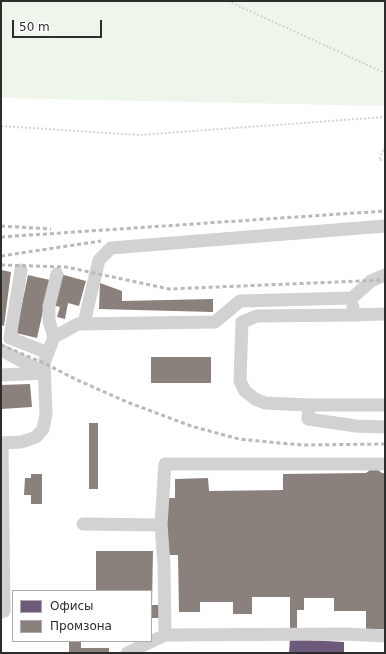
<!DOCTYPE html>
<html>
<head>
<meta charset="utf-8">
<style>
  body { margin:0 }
  #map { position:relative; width:386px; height:654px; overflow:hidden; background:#fff; font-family:"DejaVu Sans",sans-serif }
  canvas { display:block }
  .frame { position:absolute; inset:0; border:2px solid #2d2d2d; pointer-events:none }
  .legend { position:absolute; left:12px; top:590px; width:140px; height:52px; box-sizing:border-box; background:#fff; border:1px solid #ababab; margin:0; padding:5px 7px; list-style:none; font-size:12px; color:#2d2d2d }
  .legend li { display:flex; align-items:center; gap:8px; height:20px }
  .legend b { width:20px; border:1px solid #ababab }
  .scale { position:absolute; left:12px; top:20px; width:90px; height:18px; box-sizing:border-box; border:2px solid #2d2d2d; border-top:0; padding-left:5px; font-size:12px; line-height:14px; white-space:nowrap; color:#2d2d2d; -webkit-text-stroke:3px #fff; paint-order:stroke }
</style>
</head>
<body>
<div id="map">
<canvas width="386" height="654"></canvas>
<div class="frame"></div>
<ul class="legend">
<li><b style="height:11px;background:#6d597a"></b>Офисы</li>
<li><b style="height:11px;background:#8a817c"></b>Промзона</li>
</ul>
<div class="scale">50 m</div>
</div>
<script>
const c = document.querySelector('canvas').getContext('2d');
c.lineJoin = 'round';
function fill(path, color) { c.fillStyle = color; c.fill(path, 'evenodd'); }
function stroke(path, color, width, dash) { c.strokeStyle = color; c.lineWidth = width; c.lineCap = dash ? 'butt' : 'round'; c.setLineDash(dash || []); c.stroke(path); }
const green = new Path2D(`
  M1,1h384v105l-384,-8z`);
const offices = new Path2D(`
  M290,639l54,3v11h-55z`);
const industry = new Path2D(`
  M1,270l10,2 -7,54 -3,-1z
  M60,274l26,7 -7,25 -11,-3 -3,16 -8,-2 3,-10 -8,-2z
  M28,275l22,5 -13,58 -21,-5z
  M100,283l22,8v10l91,-2v13l-114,-3z
  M151,357h60v26h-60z
  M30,384l2,23 -31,2v-24z
  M89,423h9v66h-9z
  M374,467l8,6h3v156h-19v-18h-32v-13h-30v12h-7v29h-7v-42h-38v17h-19v-12h-33v10h-21l-1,-57h-11v-57h8v-19l33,-1 1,13 74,-1v-16l83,-1z
  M31,474h11v30h-11v-9h-7l1,-17h6z
  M96,551h57l-1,54h7v13h-8v-27h-55z
  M69,641h12v7h28v5h-40z`);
const path = new Path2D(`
  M228,1l157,72
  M1,126l138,9 246,-18
  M385,146l-6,14h6`);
const minor = new Path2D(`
  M21,270l-11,68 38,15
  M353,307l-1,8 33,-1
  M84,323l15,-63 12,-12 274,-22
  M54,337l-5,-16v-15l8,-32
  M1,350l43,23
  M1,375l43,-2
  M309,405l-44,-2 -10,-4 -10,-8 -5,-10 2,-59 15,-6 95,-1
  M383,405h-74l-1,14 48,7 29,1
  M1,443l20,-1 7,-2 8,-3 7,-8 3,-15 -2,-51 10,-26 24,-13 137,-2 25,-21 112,-3 19,-17 14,-6
  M83,524l78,1 4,-61h220
  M161,525l3,39 1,71
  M1,612l3,-1 -2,-168
  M127,653l38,-18 182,-1 38,2`);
const rail = new Path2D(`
  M1,226l50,3
  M1,237l384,-26
  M1,256l100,-15
  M1,265l65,2 103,22 216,-9
  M1,345l43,18 31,16 52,23 64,24 48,13 40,4 24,2 82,-1`);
fill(green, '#eef5ea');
fill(offices, '#6d597a');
fill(industry, '#8a817c');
stroke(path, '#d2d2d2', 2, [2, 2]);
stroke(minor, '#d2d2d2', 13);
stroke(rail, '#b9b9b9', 3, [4, 3]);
</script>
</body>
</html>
